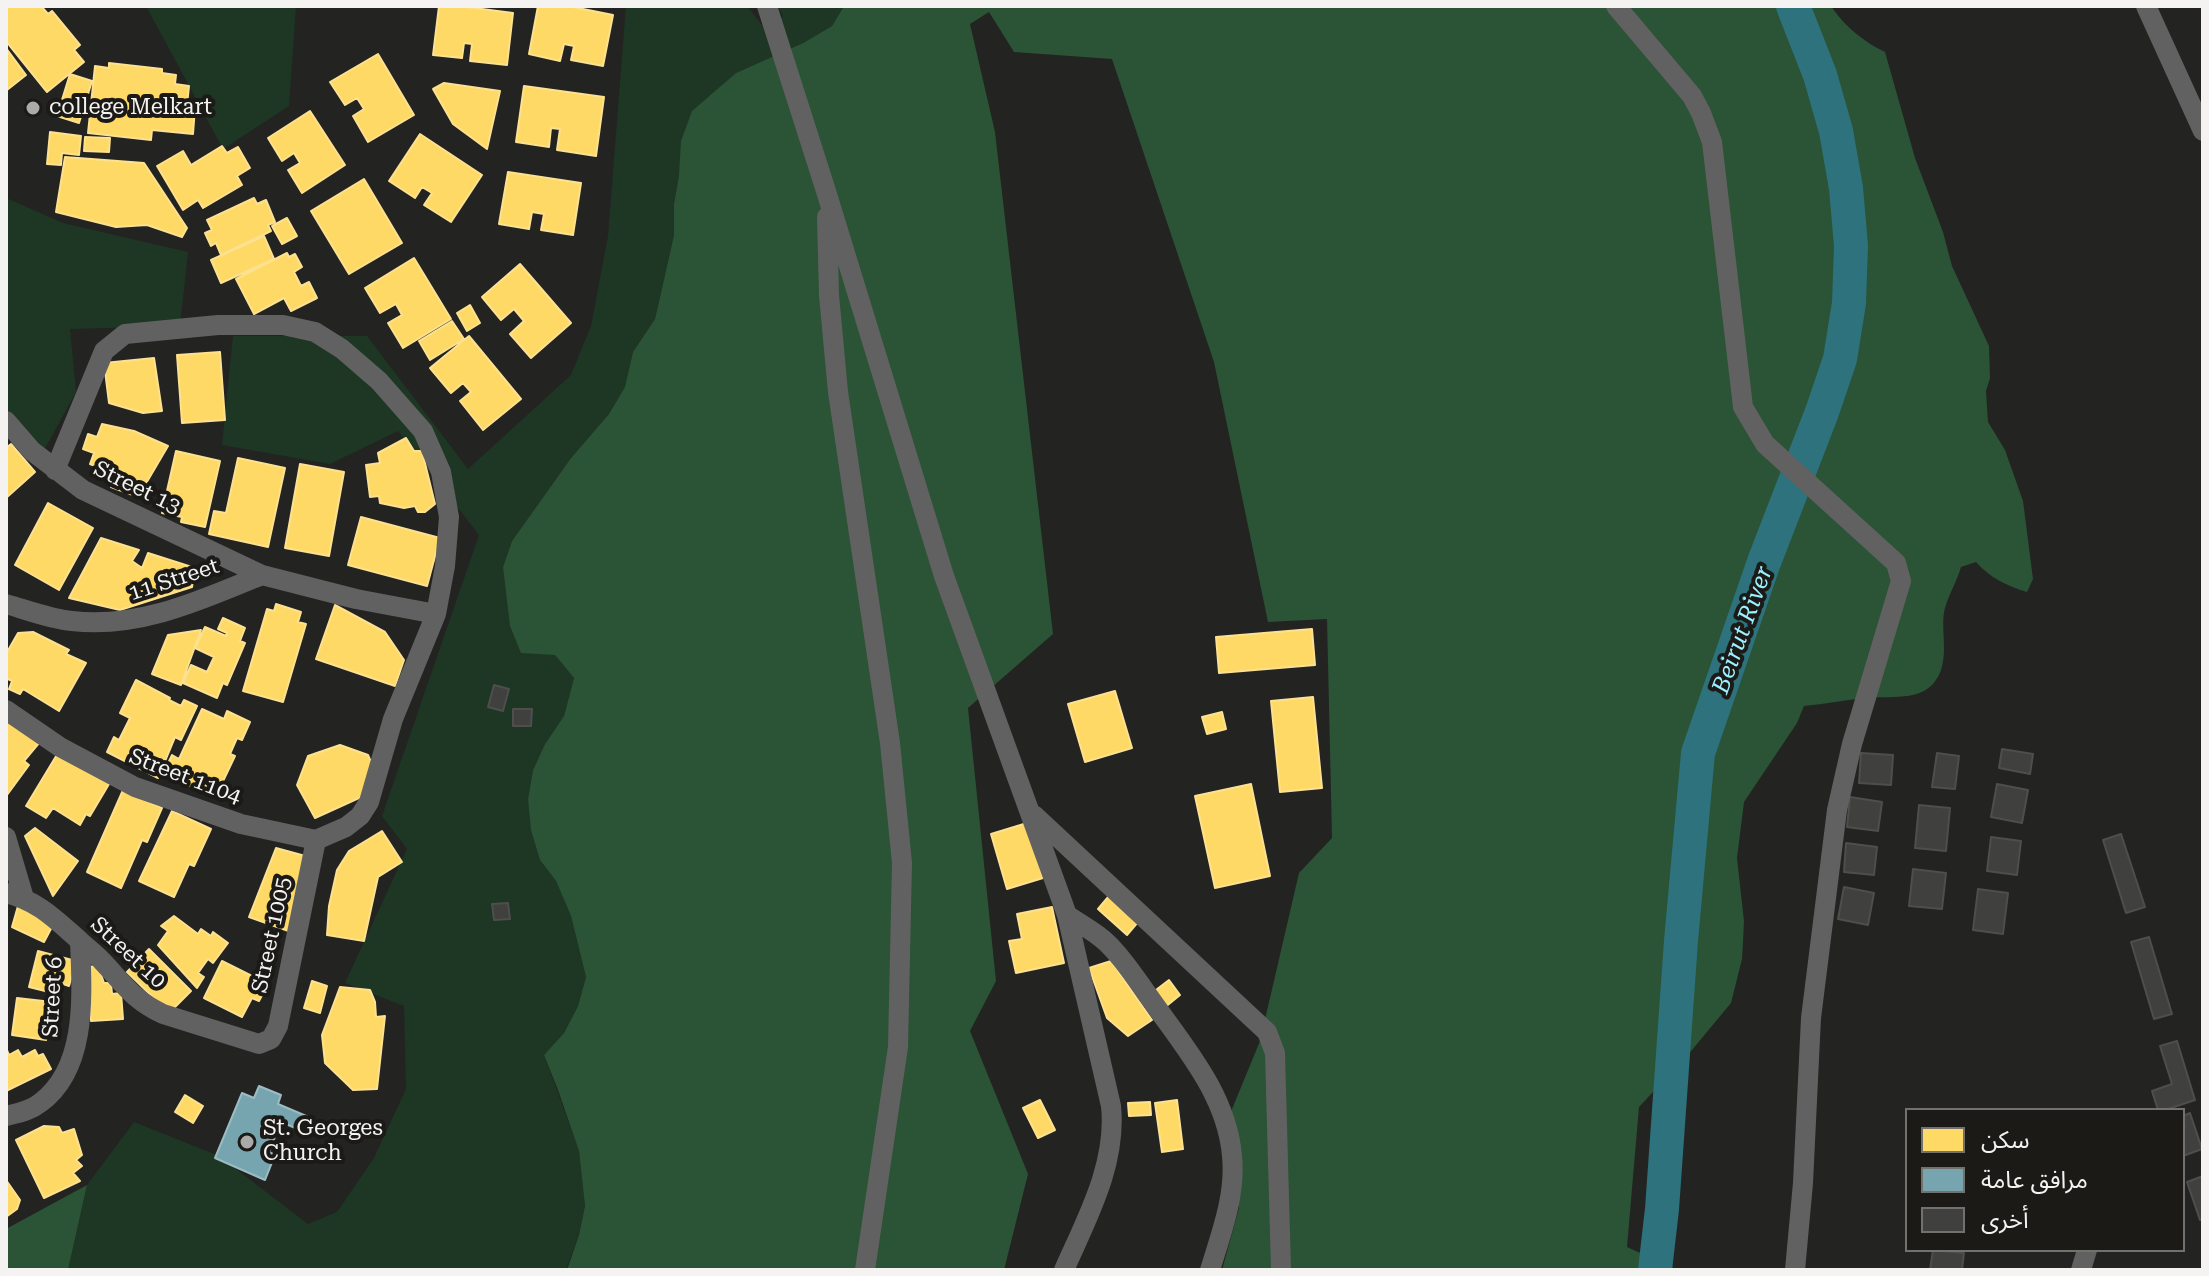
<!DOCTYPE html>
<html>
<head>
<meta charset="utf-8">
<style>
  body { margin:0 }
  #map { position:relative; width:2209px; height:1276px; overflow:hidden; background:#232321; font-family:"Roboto Serif","Noto Sans Arabic",serif }
  canvas { display:block }
  .frame { position:absolute; inset:0; border:8px solid #f4f3f1; pointer-events:none }
  .legend { position:absolute; left:1905px; top:1108px; width:280px; height:144px; box-sizing:border-box; background:#1b1a17; border:2px solid #72716e; margin:0; padding:10px 14px; list-style:none; font-size:24px; color:#f4f3f1 }
  .legend li { display:flex; align-items:center; gap:16px; height:40px }
  .legend b { width:40px; border:2px solid #72716e }
</style>
</head>
<body>
<div id="map">
<canvas width="2209" height="1276"></canvas>
<div class="frame"></div>
<ul class="legend">
<li><b style="height:22px;background:#ffd966"></b>سكن</li>
<li><b style="height:22px;background:#76a5af"></b>مرافق عامة</li>
<li><b style="height:22px;background:#40403e"></b>أخرى</li>
</ul>
</div>
<script>
const c = document.querySelector('canvas').getContext('2d');
c.lineJoin = 'round';
function fill(path, color) { c.fillStyle = color; c.fill(path, 'evenodd'); }
function stroke(path, color, width, dash) { c.strokeStyle = color; c.lineWidth = width; c.lineCap = dash ? 'butt' : 'round'; c.setLineDash(dash || []); c.stroke(path); }
function label(font, color, halo, rows, align = 'center') {
  c.font = font + ' "Roboto Serif",serif'; c.lineWidth = 8; c.setLineDash([]); c.textBaseline = 'middle'; c.strokeStyle = halo; c.fillStyle = color; for (const [text, x, y, turn = 0] of rows) {
    c.save(); c.translate(x, y); c.rotate((+turn || 0) * Math.PI / 180); c.textAlign = isNaN(turn) ? turn : align; if (halo) c.strokeText(text, 0, 0); c.fillText(text, 0, 0); c.restore();
  }
}
const green = new Path2D(`
  M146,6h150l-7,100 -66,43z
  M626,6h121l18,23 18,-13 -5,-10h66l-12,20 -29,17 -67,30 -21,19 -36,83 -5,29v31l-19,84 -22,33 -7,35 -17,27 -38,44 -59,83 -9,26 52,88 19,23 -10,38 -19,28 -12,26 -5,29 12,61 16,21 15,35 15,61 -8,29 -14,27 -20,22 35,95 6,56 -6,29 -13,35h-498l19,-85 47,-63 85,34 89,68 29,-12 37,-54 32,-69 -2,-83 -59,-23 62,-134 -25,-33 97,-281 -81,-104 -68,33 -108,-19 11,-109h134l101,133 103,-94 20,-49 17,-90z
  M6,198l57,25 125,29 -8,74 -110,3 6,63 -34,62 -36,-22z`);
const forest = new Path2D(`
  M844,6h987c13,20 33,36 54,46l30,106 28,74 9,34 37,80 1,32 -4,13 2,31 17,28 18,51 10,78 -6,13c-20,-6 -37,-14 -51,-30l-15,5c-4,14 -12,27 -16,41 -5,18 3,42 -4,62 -12,34 -47,25 -75,28 -21,2 -41,6 -62,8l-7,17 -53,79 -7,56 7,63 -1,21 -1,17 -11,44 -39,47 -53,57 -12,140 51,23h-456l17,-62 -16,-77 37,-90 39,-168 33,-35 -5,-219 -59,3 -54,-260 -102,-303 -98,-7 -25,-40 -19,12 25,108 58,502 -85,74 28,273 -26,50 58,143 -24,96h-437l12,-35 6,-29 -6,-55 -21,-61 -14,-35 20,-22 14,-27 8,-29 -15,-61 -15,-35 -16,-21 -9,-30 -3,-31 5,-29 12,-26 19,-28 10,-38 -19,-23 -34,-2 -11,-27 -7,-59 9,-26 59,-83 38,-44 16,-27 8,-35 22,-33 19,-84v-31l5,-29 2,-34 11,-30 44,-38 67,-30 29,-17z
  M87,1185l-19,85h-62v-41z`);
const homes = new Path2D(`
  M6,6h35l7,8 4,-3 28,34 -6,5 10,12 -37,30 -41,-51z
  M439,6h20l54,7 -6,52 -37,-4 2,-17 -8,-1 -2,15 -29,-3z
  M538,6h30l45,9 -10,51 -32,-6 3,-14 -10,-2 -4,17 -31,-7z
  M6,48l20,27 -19,15 -1,-2z
  M378,54l36,61 -46,27 -15,-26 11,-7 -7,-11 -12,7 -15,-23z
  M109,63l53,6v4l14,2 -1,9 14,2 -2,20 8,1 -2,27 -41,-4 -1,10 -63,-7 7,-67 14,2z
  M70,74l22,7 -13,42 -22,-7z
  M444,83l56,8 -13,58 -34,-25 -20,-35z
  M524,86l80,11 -8,59 -39,-6 3,-21 -9,-1 -2,19 -33,-5z
  M310,111l35,54 -43,28 -14,-23 12,-7 -6,-10 -12,8 -14,-23z
  M50,132l31,4 -2,19 -17,-2 -1,12 -14,-1z
  M420,134l62,41 -31,47 -27,-17 8,-12 -10,-6 -7,11 -26,-17z
  M85,137l25,1 -1,14 -25,-1z
  M222,146l5,7 11,-6 12,21 -13,8 5,9 -39,23 -5,-8 -15,10 -26,-44 26,-15 8,14z
  M65,157l79,6 43,65 -5,9 -35,-12 -31,2 -60,-15z
  M508,172l73,11 -8,52 -32,-5 3,-16 -12,-2 -3,17 -30,-5z
  M364,179l38,64 -53,31 -38,-63z
  M254,198l3,6 9,-4 9,22 -7,3 3,6 -50,24 -5,-12 -5,3 -6,-13 7,-3 -5,-10z
  M287,218l10,18 -15,8 -10,-18z
  M264,236l10,23 -53,24 -10,-23z
  M287,253l2,4 6,-3 7,13 -8,5 7,14 8,-4 8,16 -26,13 -7,-13 -30,16 -18,-35z
  M414,258l37,61 -48,29 -15,-25 14,-8 -6,-11 -16,9 -15,-25z
  M520,264l51,59 -40,35 -21,-24 14,-13 -10,-12 -13,11 -19,-23z
  M470,305l10,18 -13,8 -10,-18z
  M452,321l12,18 -34,21 -11,-19z
  M469,336l52,63 -38,31 -23,-29 11,-9 -8,-9 -12,10 -21,-25z
  M220,352l5,68 -43,3 -5,-68z
  M154,358l8,53 -19,2 -34,-10 -5,-40z
  M102,424l32,7 34,15 -30,51 -27,-10 4,-13 -25,-10 4,-11 -11,-4 5,-15 9,3z
  M406,438l8,13h8l13,53 -10,8h-7l-3,-6 -11,2 -24,-5 -1,-7 -9,1 -4,-32 14,-2 -2,-10z
  M11,444l24,28 -29,26v-50z
  M176,451l44,10 -15,66 -24,-5 1,-5 -20,-4z
  M238,458l47,10 -17,79 -59,-13 5,-23 12,2z
  M300,464l44,8 -15,84 -44,-8z
  M48,503l45,25 -34,62 -44,-25z
  M361,517l79,21 -13,48 -79,-21z
  M101,538l38,12 -7,11 10,7 6,-15 47,15 -3,19 -72,23 -51,-12z
  M276,604l25,8 -3,10 8,2 -23,78 -40,-11 24,-82 7,2z
  M335,605l50,27 19,28 -9,26 -79,-27z
  M223,618l22,10 -5,13 5,2 -18,42 -4,-2 -6,15 -34,-15 8,-18 16,7 7,-15 -19,-9 10,-21 21,9 1,-3 -9,-4z
  M1312,629l3,36 -96,8 -3,-36z
  M201,630l-20,55 -29,-11 16,-39z
  M33,632l36,18 -3,4 20,9 -27,48 -36,-22 -3,5 -11,-5 3,-8 -6,-3v-24l12,-21z
  M136,680l34,18 -1,2 12,6 3,-6 13,6 -16,34 -6,-3 -17,41 -51,-26 7,-15 5,3 11,-22 -10,-5z
  M1115,691l17,57 -47,14 -17,-58z
  M1313,697l9,91 -42,4 -9,-91z
  M202,709l22,10 3,-8 23,11 -8,18 -5,-2 -7,16 5,2 -20,42 -47,-23 1,-1 -5,-2 8,-17 7,4z
  M1222,712l4,17 -19,5 -5,-17z
  M6,719l33,24 -15,18 5,4 -22,30z
  M340,745l28,10 6,14 -4,24 -55,25 -18,-33 11,-29z
  M58,753l51,31 -19,32 -4,-2 -6,11 -27,-17 -7,10 -20,-12z
  M1251,784l19,92 -55,12 -20,-92z
  M123,790l39,18 -15,34 -5,-2 -21,48 -34,-16z
  M172,811l39,18 -17,37 -5,-2 -15,33 -35,-16z
  M1027,823l16,55 -36,11 -16,-55z
  M35,828l43,33 -25,35 -28,-60z
  M382,831l20,31 -24,15 -14,64 -37,-6 2,-29 8,-36 12,-19z
  M276,848l33,9 -15,76 -45,-16z
  M1109,896l29,26 -11,13 -29,-26z
  M18,906l36,17 -10,19 -32,-15z
  M1052,907l12,56 -48,10 -7,-32 13,-2 -5,-25z
  M174,916l24,18 3,-5 10,7 2,-4 15,11 -15,20 -5,-4 -10,14 6,4 -7,11 -39,-43 10,-14 -7,-5z
  M149,949l42,42 -22,22 -42,-41z
  M38,951l38,10 -7,25 -9,-3 -3,11 -28,-7z
  M222,961l46,23 -9,17 -7,-3 -10,19 -38,-19z
  M1111,961l41,59 -24,16 -21,-18 -18,-50z
  M98,966l6,17h7l1,11 9,-1 2,26 -32,2 -5,-54z
  M1169,980l11,15 -16,13 -12,-15z
  M312,981l15,5 -7,27 -16,-5z
  M340,987l30,3 5,12 1,15 9,-1 -8,73 -24,1 -28,-27 -3,-28z
  M17,998l35,4 -6,38 -34,-5z
  M7,1050l2,5 9,-5 4,7 13,-7 3,6 5,-2 8,15 -45,22z
  M185,1095l18,11 -10,17 -18,-11z
  M1040,1100l15,30 -17,8 -15,-30z
  M1177,1100l6,49 -21,3 -7,-49z
  M1150,1102l1,13 -22,1 -1,-13z
  M44,1126l15,1 3,6 12,-4 8,26 -6,5 6,6 -9,7 7,8 -36,17 -28,-58z
  M6,1180l14,20 -3,9 -11,8z`);
const public = new Path2D(`
  M259,1086l22,9 -3,9 33,14 -6,14 -24,-10 -12,30 6,3 -10,25 -50,-22 27,-65 12,5z`);
const river = new Path2D(`
  M1655,1270l7,-61 19,-268 17,-188 66,-191 58,-150 18,-53 9,-56 2,-57 -5,-58 -10,-57 -16,-56 -27,-69`);
const building = new Path2D(`
  M494,685l15,4 -6,22 -15,-4z
  M513,709h19l-1,17h-18z
  M2002,749l31,5 -3,20 -31,-6z
  M1861,753l32,2 -2,30 -32,-2z
  M1937,753l22,3 -4,33 -23,-2z
  M1997,784l31,6 -6,33 -31,-6z
  M1850,797l32,5 -4,29 -31,-4z
  M1919,805l31,3 -4,43 -31,-3z
  M2121,834l24,73 -19,6 -23,-73z
  M1991,837l30,4 -4,34 -30,-4z
  M1846,843l31,4 -3,28 -30,-3z
  M1913,869l33,4 -4,36 -33,-3z
  M1844,887l30,6 -6,32 -30,-6z
  M1978,889l30,4 -5,41 -30,-4z
  M508,903l2,16 -16,1 -2,-16z
  M2149,937l23,77 -18,5 -23,-77z
  M2177,1041l18,59 -30,10h-7l-6,-19 20,-7 -12,-38z
  M2190,1113l12,36 -19,7v-40z
  M2203,1176v43l-3,1 -13,-38z
  M1933,1250l31,3 -2,17h-32z`);
const minor = new Path2D(`
  M767,6l59,185 118,385 123,339 44,191c6,58 -24,112 -47,164
  M1616,6l76,90 9,17 11,29 31,265 22,37 131,119 5,18 -49,163 -15,66 -26,208 -8,165 -8,87
  M2146,6l57,125
  M827,217l2,78 9,97 52,351 12,120 -4,184 -33,223
  M6,421l26,30 51,39 179,85 94,24 80,15
  M55,470l49,-119 21,-17 93,-9h65l32,7 27,17 37,32 44,50 18,41 8,45 -4,49 -9,48 -43,105 -24,83 -9,14 -14,11 -30,13
  M6,604c21,6 44,15 66,17 67,8 129,-21 190,-46
  M6,710l54,37 75,40 106,37 75,16
  M1034,815l233,217 8,21 6,217
  M6,837l18,61
  M6,893c32,8 49,26 73,47 7,7 16,13 23,21 22,23 31,39 61,53l96,30 12,-5 7,-13 38,-186
  M1067,915c13,9 29,17 40,28 18,17 31,39 45,58 34,48 75,95 80,155 4,39 -11,78 -22,114
  M6,1116c12,-3 24,-5 34,-13 48,-35 42,-109 40,-162
  M2081,1270l6,-20`);
const markers = [
  [33,108,8,"#abaaa8"],
  [247,1142,8,"#abaaa8"]
];
const poiNames = [
  ["college Melkart",49,108],
  ["St. Georges",263,1129],
  ["Church",263,1154]
];
const streetNames = [
  ["Street 13",137,488,26],
  ["11 Street",174,580,-18],
  ["Street 1104",185,777,21],
  ["Street 1005",272,935,-78],
  ["Street 10",128,953,43],
  ["Street 6",53,997,-87]
];
const waterNames = [
  ["Beirut River",1743,630,-70]
];
fill(green, '#1d3724');
fill(forest, '#2b5335');
fill(homes, '#ffd966');
stroke(homes, '#fce190', 2);
fill(public, '#76a5af');
stroke(public, '#9cbcc3', 2);
stroke(river, '#2d727c', 34);
fill(building, '#40403e');
stroke(building, '#4e4e4c', 2);
stroke(minor, '#626161', 20);
for (const [x, y, r, color] of markers) { const dot = new Path2D(); dot.arc(x, y, r, 0, 2 * Math.PI); c.fillStyle = color; c.fill(dot); stroke(dot, '#1b1a17', 3); }
label('22px', '#f4f3f1', '#1b1a17', poiNames, 'left');
label('22px', '#f4f3f1', '#1b1a17', streetNames);
label('italic 24px', '#9cf1ff', '#1b1a17', waterNames);
</script>
</body>
</html>
